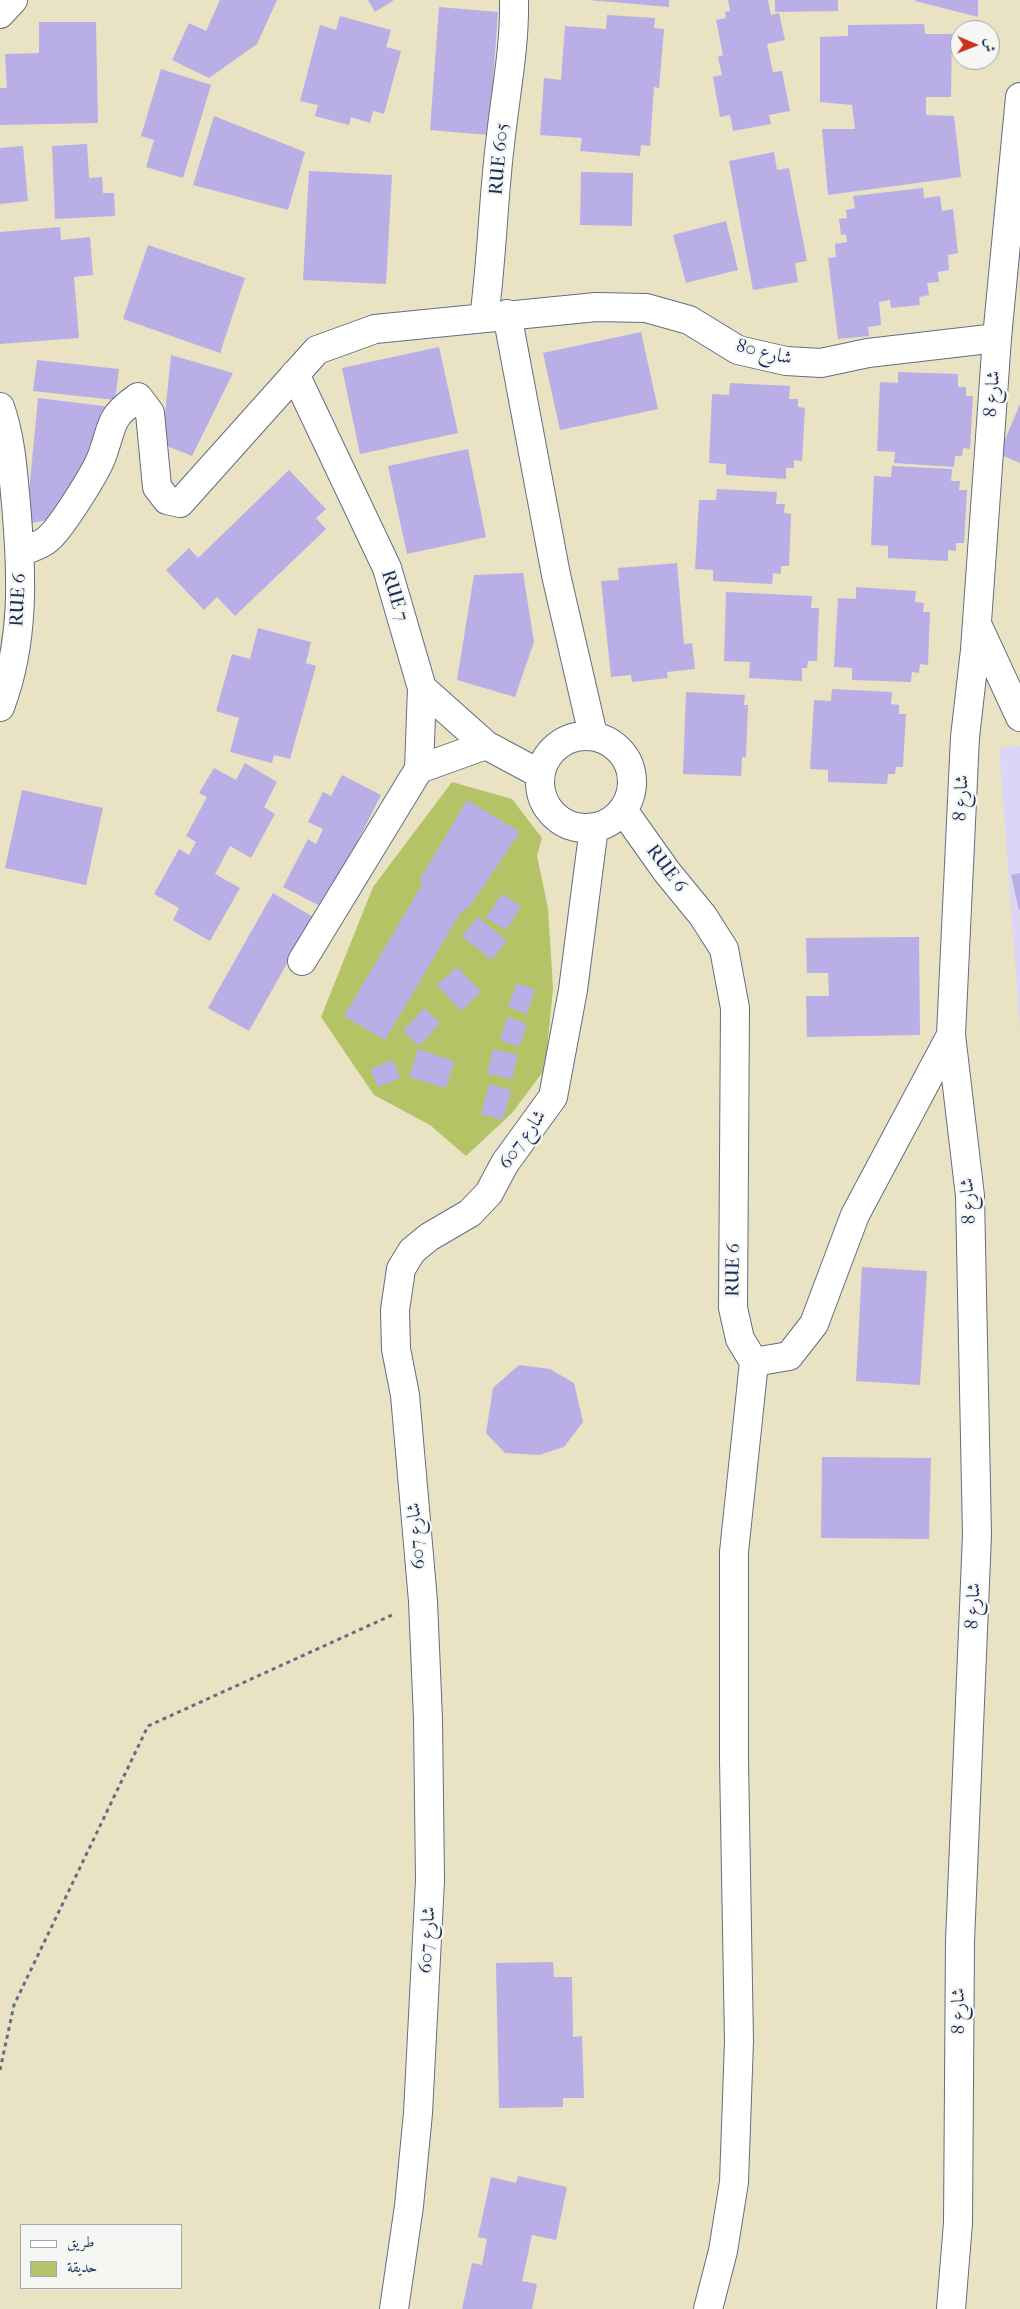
<!DOCTYPE html>
<html>
<head>
<meta charset="utf-8">
<style>
  body { margin:0 }
  #map { position:relative; width:1020px; height:2309px; overflow:hidden; background:#e9e3c4; font-family:"IM FELL French Canon",Amiri,serif }
  canvas { display:block }
  .legend { position:absolute; left:20px; top:2224px; width:162px; height:65px; box-sizing:border-box; background:#f6f6f2; border:1px solid #9ea6b7; margin:0; padding:6px 9px; list-style:none; font-size:15px; color:#1b2f5e }
  .legend li { display:flex; align-items:center; gap:10px; height:25px }
  .legend b { width:25px; border:1px solid #9ea6b7 }
  .north { position:absolute; left:950px; top:20px; width:50px; height:50px; box-sizing:border-box; background:#f6f6f2; border:1px solid #9ea6b7; border-radius:50%; rotate:91deg; font-size:14px; font-weight:700; line-height:20px; text-align:center; color:#1b2f5e }
  .north::after { content:''; display:block; margin:auto; width:18px; height:22px; background:#c8321e; clip-path:polygon(50% 0,100% 100%,50% 72%,0 100%) }
</style>
</head>
<body>
<div id="map">
<canvas width="1020" height="2309"></canvas>
<ul class="legend">
<li><b style="height:6px;background:#fff"></b>طريق</li>
<li><b style="height:14px;background:#b3c366"></b>حديقة</li>
</ul>
<div class="north">ش</div>
</div>
<script>
const c = document.querySelector('canvas').getContext('2d');
c.lineJoin = 'round';
function fill(path, color) { c.fillStyle = color; c.fill(path, 'evenodd'); }
function stroke(path, color, width, dash) { c.strokeStyle = color; c.lineWidth = width; c.lineCap = dash ? 'butt' : 'round'; c.setLineDash(dash || []); c.stroke(path); }
function label(font, color, halo, rows, align = 'center') {
  c.font = font + ' "IM FELL French Canon",Amiri,serif'; c.lineWidth = 4.5; c.setLineDash([]); c.textBaseline = 'middle'; c.strokeStyle = halo; c.fillStyle = color; for (const [text, x, y, turn = 0] of rows) {
    c.save(); c.translate(x, y); c.rotate((+turn || 0) * Math.PI / 180); c.textAlign = isNaN(turn) ? turn : align; if (halo) c.strokeText(text, 0, 0); c.fillText(text, 0, 0); c.restore();
  }
}
const built = new Path2D(`
  M1020,746v285l-21,-283z`);
const green = new Path2D(`
  M452,782l60,17 30,39 -5,18 11,52 5,81 -8,80 -33,44 -46,43 -36,-31 -56,-30 -53,-78 52,-130z`);
const building = new Path2D(`
  M220,0h57l-20,44 -48,34 -37,-18 17,-37 17,8z
  M368,0h26l-19,12z
  M588,0h81v7z
  M728,0h40l3,15 8,-2 6,27 -18,4 6,28 9,-1 8,40 -21,4 2,9 -38,7 -3,-16 -10,2 -7,-40 9,-2 -4,-18 5,-2 -7,-35 10,-2 -1,-6 5,-1z
  M775,0h63v11l-63,1z
  M915,0h63v17l-63,-16z
  M439,7l59,5 -9,123 -59,-5z
  M607,15l48,3 -1,10 10,1 -5,59 -5,-1 -4,59 -9,-1 -1,11 -60,-5 2,-13 -42,-3 4,-57 17,2 4,-54 41,3z
  M340,16l51,14 -5,17 15,4 -17,63 -11,-3 -3,12 -19,-6 -2,8 -34,-9 3,-11 -18,-4 20,-76 16,5z
  M39,22h57l2,101 -98,2v-37h7l-2,-34 34,-1z
  M924,24l1,10h27l-1,63h-25v18l28,1 7,61 -133,18 -6,-66h33l-3,-24 -32,-3v-65l28,-1v-11z
  M161,69l50,16 -28,93 -37,-11 8,-27 -13,-4z
  M214,116l91,36 -17,58 -95,-25z
  M87,144l2,34 13,-1 1,16h11l1,23 -60,3 -3,-73z
  M23,146l5,55 -28,3v-56z
  M774,152l3,18 12,-2 18,93 -12,2 3,19 -45,8 -24,-129z
  M309,171l83,4 -6,109 -83,-4z
  M581,172l52,1 -1,53 -52,-1z
  M923,188l1,10 16,-2 2,15 11,-2 5,44 -10,2 1,15 -11,2 1,10 -12,1 2,12 -10,2 1,8 -29,3 -1,-8 -11,2 2,23 -13,2 1,9 -31,3 -10,-81 8,-1 -1,-13 12,-2 -1,-8 -5,1 -2,-16 8,-1 -1,-8 9,-2 -2,-12z
  M726,221l12,49 -52,13 -13,-48z
  M60,227l1,13 29,-3 3,38 -19,2 5,61 -79,6v-112z
  M148,245l97,33 -25,75 -97,-34z
  M641,332l17,77 -98,21 -17,-77z
  M439,347l19,86 -98,21 -18,-86z
  M171,355l62,18 -41,83 -30,-12z
  M37,360l82,9 -4,31 -82,-9z
  M898,372l60,2v13h8v9h7l-3,53 -7,-1 -1,8h-7l-1,11 -60,-4 1,-11 -18,-1 3,-69 18,1z
  M730,383l60,3 -1,13h9v8l7,1 -3,53 -8,-1v8h-8v11l-60,-4v-11l-17,-1 3,-69 17,1z
  M38,398l74,9 -54,111 -32,6z
  M1020,404v59l-21,-9z
  M468,449l18,88 -79,17 -19,-88z
  M892,466l60,3 -1,12h9l-1,9h8l-3,53h-8v8l-8,-1v11l-60,-3v-12l-17,-1 3,-69 17,1z
  M289,470l37,39 -10,9 10,11 -91,87 -18,-19 -13,13 -38,-40 23,-22 9,10z
  M717,489l60,3 -1,12h9l-1,9 7,1 -2,52h-8v8l-8,-1 -1,11 -59,-3v-11l-18,-1 4,-69h17z
  M677,563l7,81 8,-1 3,26 -28,3 1,6 -36,4 -1,-7 -20,2 -10,-96 18,-1 -1,-12z
  M523,573l11,69 -19,55 -58,-17 17,-105z
  M856,587l60,4 -1,11 9,1 -1,9h7l-2,53 -8,-1 -1,9 -7,-1 -1,10 -59,-2v-12l-18,-1 4,-69 18,1z
  M726,592l86,4 -1,12h8l-2,53h-9l-1,7h-5v13l-53,-3 1,-16 -26,-1z
  M258,628l53,14 -5,21 10,3 -26,93 -16,-4 -2,8 -42,-11 9,-34 -23,-7 16,-57 18,5z
  M832,689l60,3 -1,12 8,1v9h7l-3,53h-7l-1,7h-7l-1,10 -59,-2v-12l-18,-1 4,-69 17,1z
  M686,692l59,3 -1,10h4l-2,52h-4l-1,19 -58,-2z
  M245,763l32,19 -13,25 11,7 -24,44 -21,-12 -15,28 25,14 -30,53 -37,-21 6,-12 -25,-14 25,-45 10,6 7,-13 -10,-6 21,-39 -8,-4 15,-25 22,12z
  M342,775l39,20 -57,113 -41,-21 25,-48 8,5 7,-15 -15,-7 15,-30 8,4z
  M22,790l81,18 -17,77 -81,-17z
  M467,800l53,32 -50,74 -9,6 -76,128 -41,-24 79,-133 -4,-2z
  M1020,873v37h-1l-8,-35z
  M273,893l40,24 -64,114 -41,-23z
  M502,894l19,12 -15,24 -20,-12z
  M478,917l29,24 -16,19 -29,-24z
  M919,937l1,98 -113,2 -1,-41h23l-1,-23h-21l-1,-35z
  M457,967l24,25 -20,19 -24,-26z
  M517,983l18,7 -8,24 -19,-7z
  M424,1008l16,15 -21,23 -16,-15z
  M508,1017l19,7 -8,23 -19,-7z
  M418,1049l36,12 -8,27 -37,-11z
  M493,1049l25,6 -6,24 -25,-5z
  M393,1060l7,18 -22,9 -8,-18z
  M489,1084l22,6 -8,30 -22,-6z
  M862,1267l65,4 -7,114 -64,-4z
  M519,1365l31,4 24,14 9,39 -19,25 -25,8 -34,-2 -19,-20 7,-45z
  M822,1457l109,1 -2,81 -108,-1z
  M553,1962l1,15h18l1,60 9,-1 2,62h-21v9l-64,1 -3,-145z
  M518,2176l49,11 -11,53 -24,-5 -10,46 15,3 -5,25h-70l10,-46 10,2 5,-26 -9,-2 13,-60 25,6z`);
const path = new Path2D(`
  M0,2070l14,-65 134,-279 244,-111`);
const minor = new Path2D(`
  M0,14l13,-14
  M507,314l49,261 37,160
  M484,318c8,-58 9,-117 16,-174 5,-48 15,-96 14,-144
  M295,374l92,194 35,120 64,57 54,29
  M0,407c11,31 13,65 16,97 6,68 9,138 -16,203
  M20,552c10,-4 20,-6 28,-13 13,-11 50,-69 55,-86 11,-31 6,-35 35,-56l12,16 7,74 10,13 13,3 137,-153 58,-21 221,-22 50,1 43,12 49,30 48,11 35,2 47,-10 129,-15
  M978,626l42,91
  M540 782a46 46 0 1 1 92 0a46 46 0 1 1-92 0Z
  M419,769l67,-24
  M623,810l44,62 36,44 21,33 11,59 -2,300 7,31 14,23 35,-6 25,-32 41,-109 96,-180
  M302,961l117,-192 3,-81
  M394,2309l15,-103 9,-93 12,-233 -2,-161 -5,-118 -18,-206 -9,-46 -1,-39 6,-41 11,-18 17,-14 41,-24 19,-20 16,-30 48,-66 20,-107 21,-163
  M708,2309l15,-58 11,-69 5,-141 -5,-280v-209l20,-190
  M951,2309l7,-86 2,-282 17,-406 -7,-339 -19,-161 14,-298 10,-87 22,-312 23,-241`);
const streetNames = [
  ["RUE 605",500,159,-85],
  ["شارع 80",764,353,14],
  ["شارع 8",993,394,-86],
  ["RUE 7",394,596,73],
  ["RUE 6",19,600,-87],
  ["شارع 8",962,798,-87],
  ["RUE 6",666,869,53],
  ["شارع 607",523,1140,-55],
  ["شارع 8",969,1201,-93],
  ["RUE 6",734,1270,-89],
  ["شارع 607",417,1536,-95],
  ["شارع 8",974,1606,-87],
  ["شارع 607",428,1940,-87],
  ["شارع 8",959,2011,-90]
];
fill(built, '#dbd6f7');
fill(green, '#b3c366');
fill(building, '#b9aee6');
stroke(minor, '#636e82', 30);
stroke(path, '#636e82', 3, [4, 4]);
stroke(minor, '#fff', 28);
label('19px', '#1b2f5e', '#f6f6f2', streetNames);
</script>
</body>
</html>
